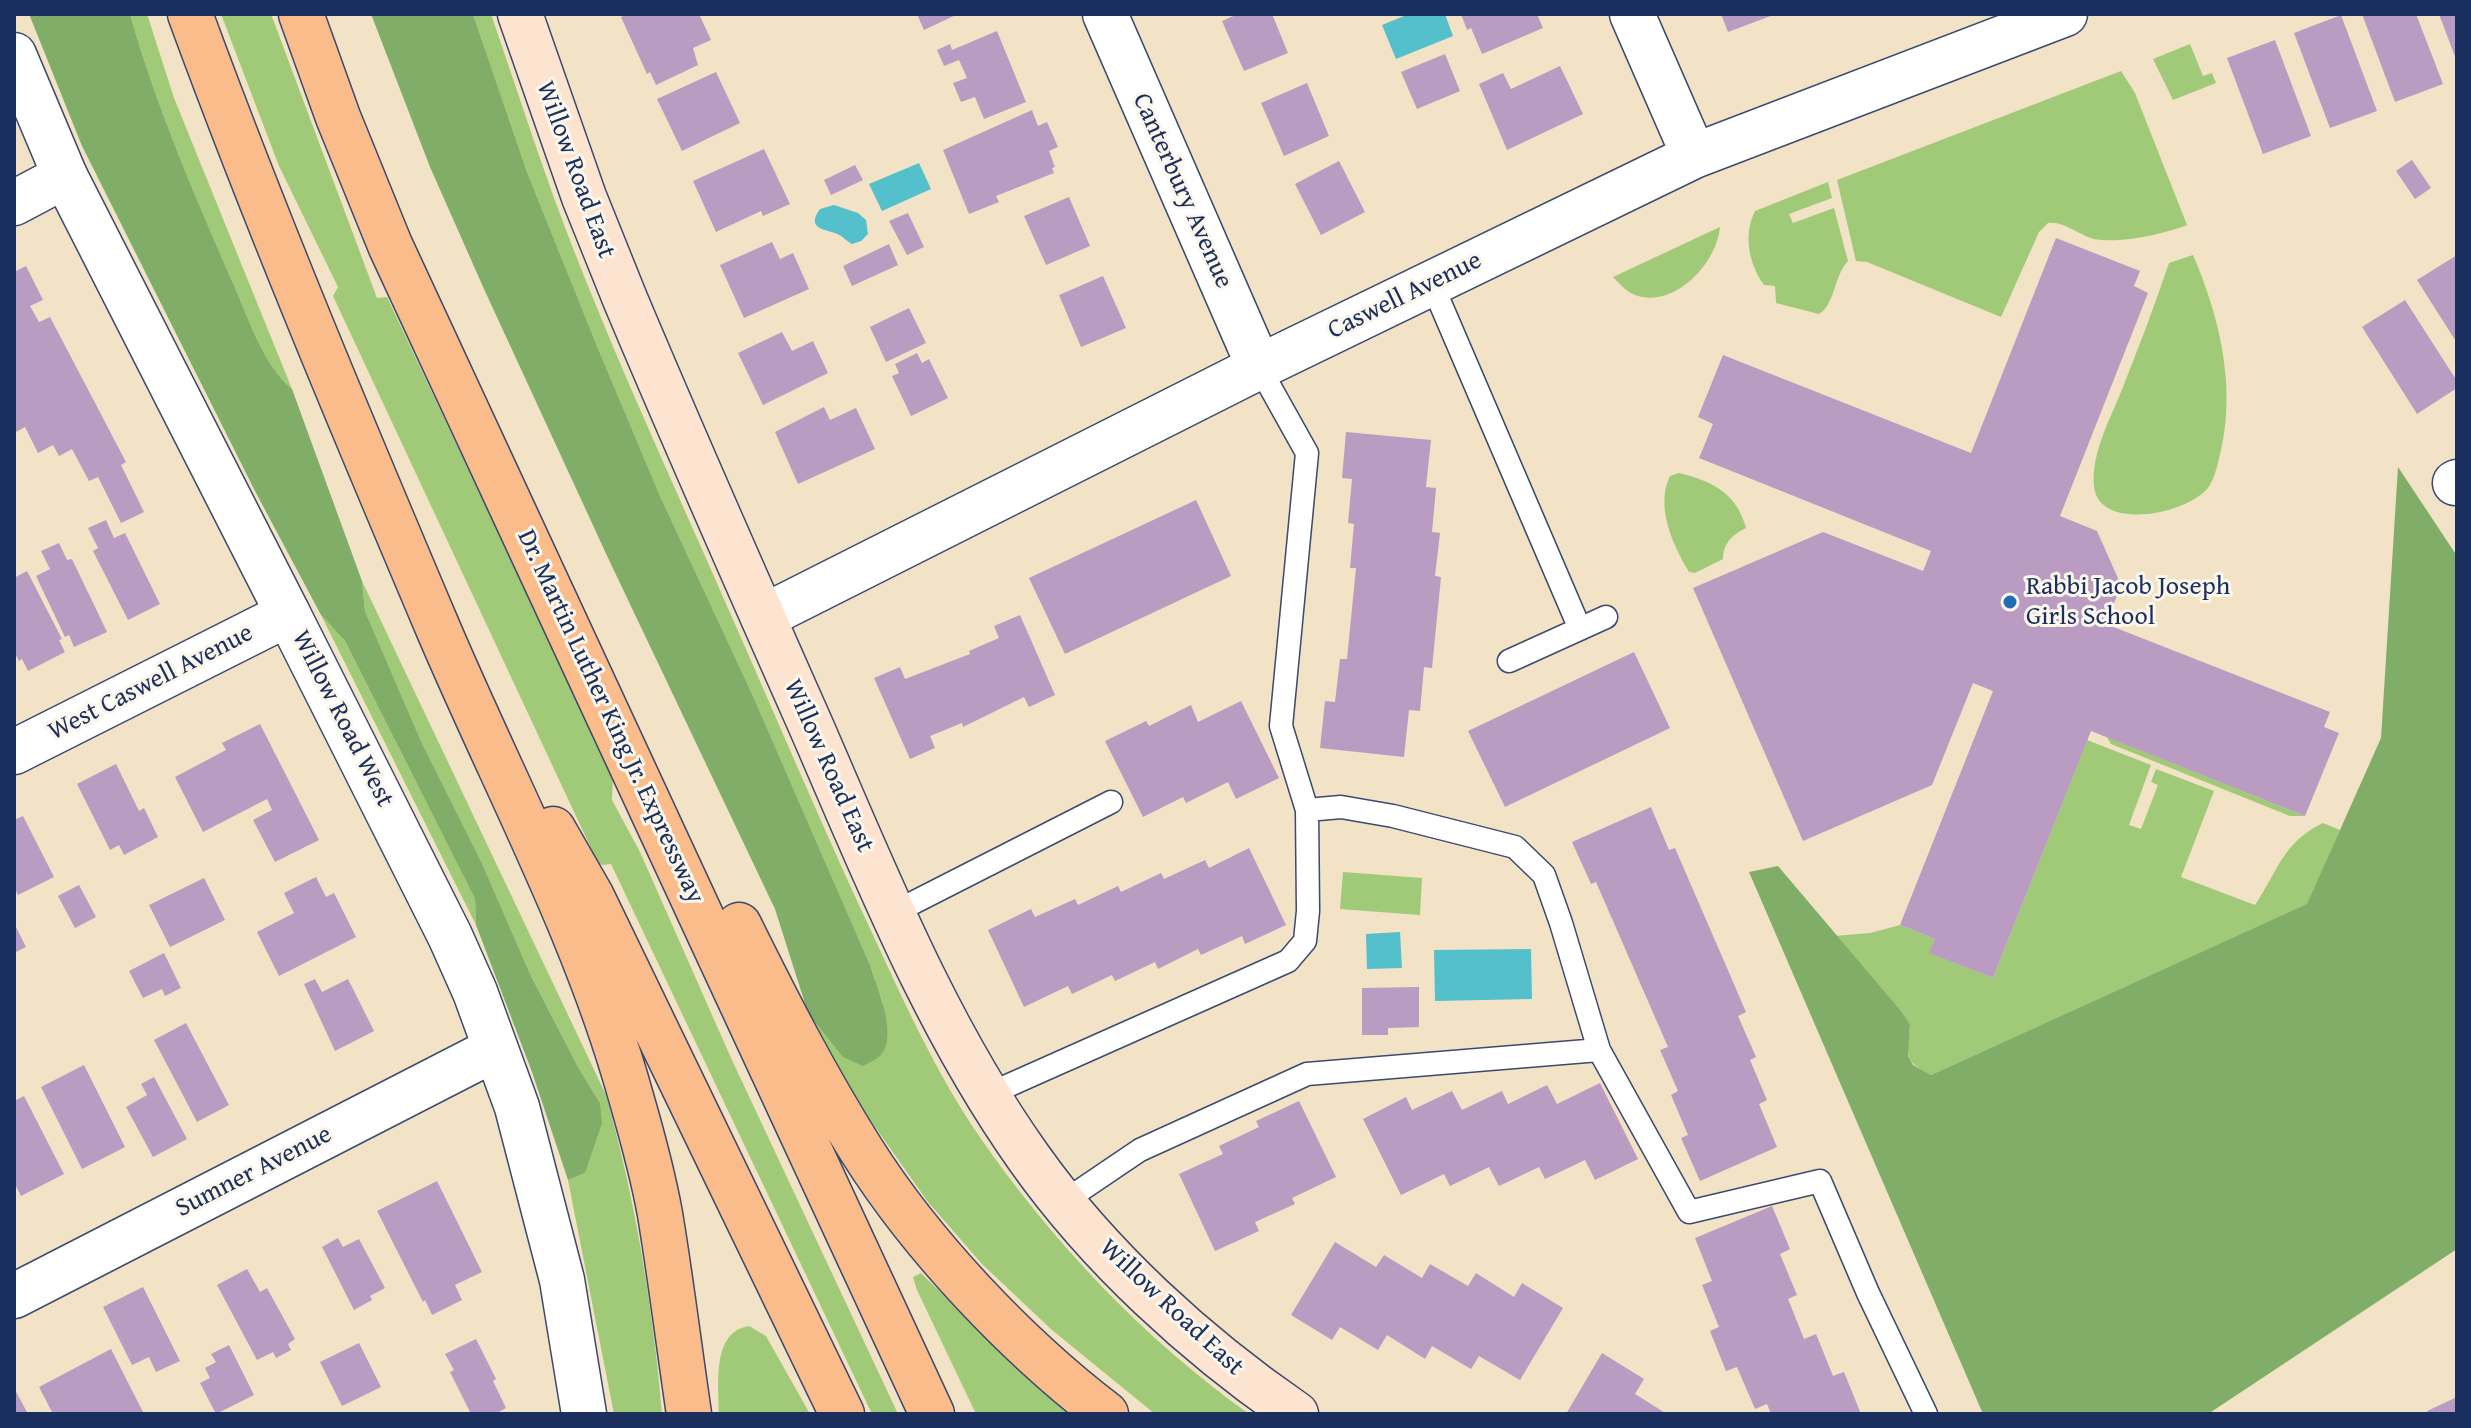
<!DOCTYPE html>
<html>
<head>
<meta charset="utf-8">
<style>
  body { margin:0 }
  #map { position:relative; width:2471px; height:1428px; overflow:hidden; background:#f2e2c6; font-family:"Gentium Book Plus",serif }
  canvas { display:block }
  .frame { position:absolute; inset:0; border:16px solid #1b2f5e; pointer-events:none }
</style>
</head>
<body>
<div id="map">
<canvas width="2471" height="1428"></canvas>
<div class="frame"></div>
</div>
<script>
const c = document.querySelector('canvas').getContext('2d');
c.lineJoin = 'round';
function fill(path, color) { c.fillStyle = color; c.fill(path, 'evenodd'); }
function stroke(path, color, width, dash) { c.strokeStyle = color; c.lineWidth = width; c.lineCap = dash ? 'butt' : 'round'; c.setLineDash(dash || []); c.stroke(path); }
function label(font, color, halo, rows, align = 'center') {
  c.font = font + ' "Gentium Book Plus",serif'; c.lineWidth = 6; c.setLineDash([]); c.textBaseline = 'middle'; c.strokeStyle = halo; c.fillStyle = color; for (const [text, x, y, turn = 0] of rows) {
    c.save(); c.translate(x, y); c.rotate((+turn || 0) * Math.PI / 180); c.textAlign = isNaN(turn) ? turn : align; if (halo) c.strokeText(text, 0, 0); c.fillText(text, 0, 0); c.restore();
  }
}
const green = new Path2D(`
  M130,14h17l27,84 118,291c-30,-26 -43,-70 -59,-106 -38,-87 -77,-177 -103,-269z
  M221,14h50l106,284 10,-1 226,480 -1,23 28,52 91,206 167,356h-26l-261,-550 -9,1 -5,-4 -264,-565 5,-9 -59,-121z
  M473,14h18c21,61 41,123 63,184 54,147 122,290 184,433 45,102 88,204 135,304 32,69 63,138 106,201 73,106 165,203 270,278h-94l-103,-84 -70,-66 -54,-62 -79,-112 -41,-77 75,-9 -13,-39 -117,-269 -93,-200 -63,-150 -70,-174z
  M2190,44l13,32 9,-3 4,10 -43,17 -20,-41z
  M2121,71l14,22 52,132c-23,9 -68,19 -93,14 -16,-4 -29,-18 -46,-16l-9,9 -38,85 -134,-55 -11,-1 -19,-81z
  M1828,182l4,16 -43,16 4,9 41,-15 14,53c-14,14 -13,44 -29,53l-43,-11 -1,-17 -11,-1c-15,-21 -21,-50 -9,-74z
  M1720,227c-3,35 -43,80 -82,69 -11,-3 -18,-12 -25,-19z
  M2193,255c26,60 43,130 28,195 -3,12 -5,24 -11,35 -18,29 -112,48 -116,1 -3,-34 17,-68 29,-99 16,-41 32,-82 46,-124z
  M1679,473c34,8 58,21 67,55 -13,6 -23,15 -23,31l-28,14 -6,-1c-16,-27 -34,-65 -19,-96z
  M362,581l244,514c29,104 47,211 56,319h-48l-46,-234 17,-7 15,-70 -22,-36 -47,-91 -50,-115 -60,-120 -56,-130z
  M321,615l24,26 130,258 1,26z
  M2107,737l198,79h-15l-179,-72z
  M2087,740l64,25 -22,60 12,4 17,-44 -7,-3 5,-13 58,22 -33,86 74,28c23,-34 27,-62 68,-82l17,7 -32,74 -377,171c-31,-16 -22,-19 -21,-51l-76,-88 36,-3 30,-8 35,14 -5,14 63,25z
  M1343,872l79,6 -2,37 -80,-6z
  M921,1273l89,88 60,53h-94l-59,-124 -4,-13z
  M749,1326l17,10 44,78h-91c0,-29 -8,-82 30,-88z`);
const forest = new Path2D(`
  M29,14h101c26,92 65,182 103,269 16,36 29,80 59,106l70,192 3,30 56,130 60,120 50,115 47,91 22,36 2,20 -17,50 -17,7 -36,-108 -56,-147 -1,-26 -130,-258 -24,-26 -66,-124 -173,-345z
  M371,14h102l54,158 70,174 63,150 93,200 117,269c7,23 29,71 10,91 -4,4 -12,7 -17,10l-20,-9 -35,-44 -33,-104 -166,-349 -125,-271 -54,-122z
  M2398,467l59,89v693l-249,165h-225l-234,-542 29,-6 122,144 10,14 -2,32 5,9 18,10 376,-171 74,-166z`);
const water = new Path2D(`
  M1409,14h36l8,22 -57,23 -14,-34z
  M919,163l12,26 -49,22 -13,-27z
  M834,205l24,8 8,7 2,14 -7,7 -9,3c-6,-3 -10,-9 -17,-11 -14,-4 -28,-6 -15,-24z
  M1400,932l2,36 -35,1 -1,-35z
  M1531,949l1,50 -97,2 -1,-51z`);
const building = new Path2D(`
  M628,14h71l12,26 -18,8 5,17 -42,20 -6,-13 -3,2 -26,-57z
  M917,14h41l-34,16z
  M1238,14h34l16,39 -44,18 -22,-50z
  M1461,14h76l6,14 -61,26 -11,-26 -4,2z
  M1721,14h55l-48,18z
  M2362,14h54l27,70 -48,18z
  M2439,14h18v48z
  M2341,15l36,96 -47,17 -36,-95z
  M997,31l29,71 -42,17 -9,-22 -14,5 -8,-19 14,-5 -8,-18 -15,6 -7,-16 13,-6 2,6z
  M2275,40l36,96 -48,18 -36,-96z
  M1445,54l15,37 -43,18 -16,-37z
  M1560,66l23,48 -76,36 -28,-66 24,-11 8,16z
  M716,72l24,51 -58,28 -25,-52z
  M1307,83l22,53 -45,20 -23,-53z
  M1032,110l6,16 9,-4 11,25 -9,4 6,16 -3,1 2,5 -58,23 3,6 -30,12 -26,-64z
  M764,149l26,55 -27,12 -2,-5 -45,21 -23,-51z
  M2412,160l19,28 -16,11 -19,-28z
  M1339,161l26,51 -44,23 -26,-51z
  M855,165l8,15 -32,15 -7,-15z
  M1069,197l21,49 -44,19 -22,-49z
  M908,213l16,34 -17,8 -18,-34z
  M2056,238l84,33 -6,15 14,7 -88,223 37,15 24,54 -15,39 224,88 -6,15 15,6 -34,83 -214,-85 -98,247 -64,-25 6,-14 -35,-14 93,-234 -20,-8 -41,102 -129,56 -110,-253 130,-56 100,39 8,-20 -232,-93 14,-34 -15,-7 25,-62 248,98z
  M772,242l8,17 13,-6 16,36 -65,29 -24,-53z
  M889,244l9,21 -46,21 -9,-20z
  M2457,255v88l-40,-63z
  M26,266l17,34 -13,6 9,16 11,-5 76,145 -5,3 23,47 -23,11 -23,-46 -9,4 -17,-32 -13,7 -6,-11 -15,8 -13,-26 -11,6v-161z
  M1103,276l23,52 -45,19 -22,-52z
  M2405,300l52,81v7l-40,26 -55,-87z
  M909,308l17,35 -40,19 -16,-35z
  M782,332l10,19 21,-10 15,32 -65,32 -25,-52z
  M917,353l5,10 7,-4 19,39 -37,18 -19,-40 7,-3 -4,-9z
  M824,407l6,13 26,-12 19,41 -77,35 -23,-52z
  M1346,432l85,8 -5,47 10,1 -4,44 8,1 -5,43 6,1 -9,91 -8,-1 -4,44 -11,-1 -5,47 -84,-9 5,-47 10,1 5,-43h7l9,-91h-6l4,-44 -6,-1 4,-44 -10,-1z
  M1196,500l35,76 -166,78 -36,-76z
  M106,520l8,18 11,-5 35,71 -32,16 -35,-69 5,-3 -10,-20z
  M59,543l8,17 5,-1 35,73 -33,15 -5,-12 -4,2 -29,-61 14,-7 -9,-18z
  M27,571l35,68 -3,1 6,12 -37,19 -6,-12 -3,2 -5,-9v-74z
  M1020,615l35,80 -26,12 -5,-10 -61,30 -1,-4 -32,13 5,12 -25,11 -36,-81 26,-11 5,12 65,-25 -1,-3 30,-13 -5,-12z
  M1634,652l36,76 -165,79 -37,-76z
  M1241,701l38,77 -43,21 -8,-17 -42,21 -3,-6 -40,20 -38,-76 41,-20 3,5 42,-21 7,17z
  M260,724l59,116 -44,22 -22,-42 19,-10 -5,-11 -64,33 -28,-55 51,-27 -4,-7z
  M116,764l23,47 5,-3 14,29 -34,18 -5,-10 -9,5 -33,-66z
  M1651,807l18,43 6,-2 71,164 -8,4 18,41 -6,3 17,40 -8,4 18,43 -77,34 -19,-43 7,-3 -17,-40 7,-4 -18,-41 8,-3 -72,-165 -5,2 -19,-42z
  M23,816l31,61 -36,18 -4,-8v-67z
  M1249,848l37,77 -41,19 -3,-8 -41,19 -3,-6 -40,20 -3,-7 -40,19 -3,-6 -40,19 -4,-8 -44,21 -36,-77 43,-21 4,8 40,-18 3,6 40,-19 3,6 40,-19 3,6 41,-19 4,8z
  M316,877l10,20 8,-4 22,44 -77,39 -22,-44 37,-19 -10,-20z
  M204,878l21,42 -55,27 -21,-42z
  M79,885l17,32 -21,11 -17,-32z
  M14,923l12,24 -12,6z
  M164,953l17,35 -16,8 -3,-7 -19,9 -14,-27z
  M315,979l7,13 26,-13 26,52 -39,20 -31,-67z
  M1419,987v40l-31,1v7h-26v-47z
  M186,1023l43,82 -32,17 -43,-82z
  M84,1065l41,82 -43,22 -41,-82z
  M154,1077l33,62 -34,18 -27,-50 21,-12 -6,-11z
  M1600,1083l38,76 -43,21 -10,-20 -40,19 -6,-12 -40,19 -10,-19 -39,19 -6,-12 -43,21 -38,-76 43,-22 6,13 40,-19 10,19 40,-19 6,13 39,-19 10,19z
  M24,1096l40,78 -43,22 -7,-14v-81z
  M1299,1101l37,76 -44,21 3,6 -40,18 4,9 -44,20 -36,-77 44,-20 -4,-8 40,-19 -3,-6z
  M437,1181l45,91 -27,13 7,15 -30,15 -7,-15 -2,2 -46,-91z
  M1772,1206l18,43 -10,5 17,41 -9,4 16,40 12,-5 17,42 11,-4 17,42h-90l-4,-10 -12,5 -18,-42 -11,4 -16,-40 9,-4 -17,-42 10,-4 -17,-43z
  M338,1238l5,9 16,-8 26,49 -15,8 2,4 -18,10 -32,-63z
  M1335,1242l41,25 8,-12 38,23 8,-14 38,22 8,-13 38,24 8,-14 41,25 -43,72 -41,-24 -8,13 -39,-23 -7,13 -38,-24 -9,15 -38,-23 -8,13 -41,-25z
  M247,1269l13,23 7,-4 28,51 -7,5 3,6 -15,8 -3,-6 -16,8 -40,-75z
  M143,1287l37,74 -24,11 -7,-15 -17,8 -29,-58z
  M476,1339l20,40 -3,2 13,27 -11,6h-24l-21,-42 4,-2 -9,-16z
  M359,1343l22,44 -39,19 -22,-44z
  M229,1345l25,50 -38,19 -16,-31 10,-5 -5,-10 11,-6 -5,-8z
  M111,1349l33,65h-91l-14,-27z
  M1602,1353l42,26 -9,15 32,20h-101z
  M14,1388l14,26h-14z
  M2457,1397v17h-29l-1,-3z`);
const service = new Path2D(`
  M1432,284l148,345
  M1259,367l48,86 -26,273 26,84
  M1509,661l97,-44
  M893,913l218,-111
  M987,1095l301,-134 17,-20 3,-30 -1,-101 34,-3 52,9 122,31 29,28 17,48 38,127
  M1063,1202l77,-52 167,-76 292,-24 90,162 131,-31 48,112 58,121`);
const minor = new Path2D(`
  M1105,14l154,353
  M1632,14l62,142
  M14,203l51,-27
  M2455,483l2,-1
  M288,614l162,322 25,56 42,115 45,173 22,134
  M763,617l496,-250 435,-211 371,-142
  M14,1296l481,-247`);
const tertiary = new Path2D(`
  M14,55l51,121 223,438 -274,138`);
const secondary = new Path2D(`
  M520,14l64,183 41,102c60,143 123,285 186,427 64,147 124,300 218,432 70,99 168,188 267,256`);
const motorway = new Path2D(`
  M190,14c76,207 161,409 247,612 66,156 149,308 194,471 11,38 22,78 29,117 11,66 19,133 29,200
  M301,14l37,103 52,128 542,1169
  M553,829l39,68 250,517
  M739,925c38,77 77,153 123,226 60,95 154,194 244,263`);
const markers = [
  [2010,602,8,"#1f6fb2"]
];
const streetNames = [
  ["Willow Road East",575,170,70],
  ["Canterbury Avenue",1182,191,66],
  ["Caswell Avenue",1405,296,-26],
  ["West Caswell Avenue",151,683,-27],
  ["Dr. Martin Luther King Jr. Expressway",610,717,65],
  ["Willow Road West",342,719,63],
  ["Willow Road East",828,766,66],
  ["Sumner Avenue",254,1172,-27],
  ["Willow Road East",1171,1308,43]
];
const poiNames = [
  ["Rabbi Jacob Joseph",2026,587],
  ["Girls School",2026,617]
];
fill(green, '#a0ca77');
fill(forest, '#80ae68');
fill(water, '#53c0cc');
fill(building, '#ba9cc2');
stroke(service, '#3b4a6e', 25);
stroke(minor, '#3b4a6e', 47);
stroke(tertiary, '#3b4a6e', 47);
stroke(secondary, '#3b4a6e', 47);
stroke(motorway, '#3b4a6e', 47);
stroke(service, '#fff', 22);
stroke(minor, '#fff', 44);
stroke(tertiary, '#fff', 44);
stroke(secondary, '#fde4d0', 44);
stroke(motorway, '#f9bc8a', 44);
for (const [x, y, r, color] of markers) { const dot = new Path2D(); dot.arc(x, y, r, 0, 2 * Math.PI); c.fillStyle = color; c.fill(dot); stroke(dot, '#fbf7ec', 3); }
label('26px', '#1b2f5e', '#fbf7ec', streetNames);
label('26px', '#1b2f5e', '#fbf7ec', poiNames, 'left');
</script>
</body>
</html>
